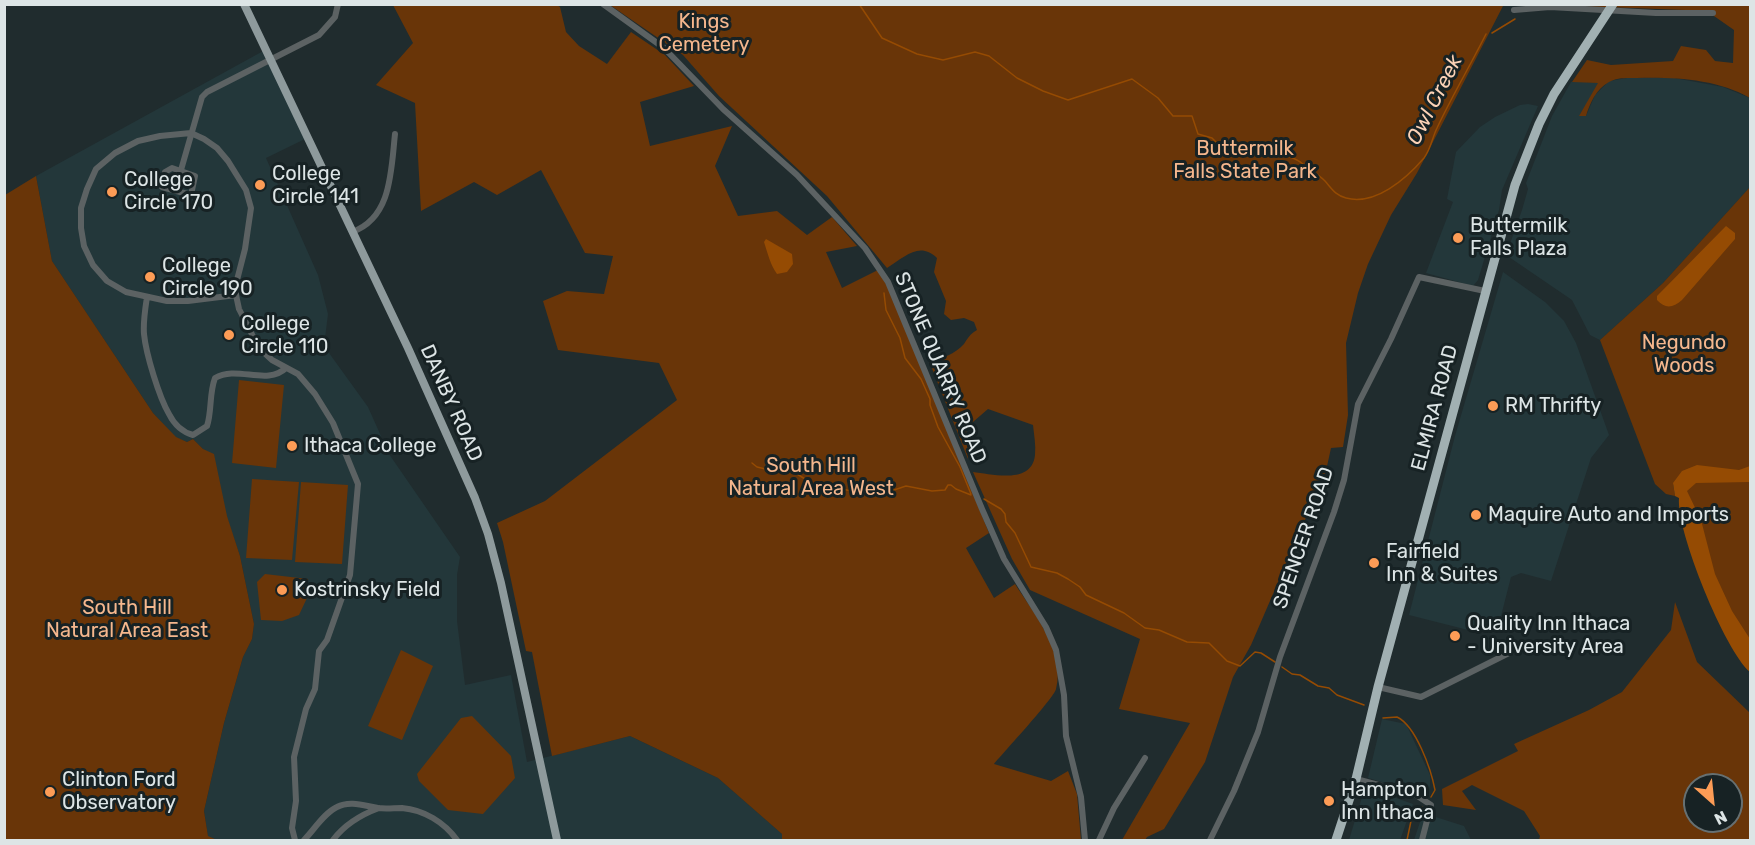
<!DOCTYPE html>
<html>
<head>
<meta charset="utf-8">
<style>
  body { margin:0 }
  #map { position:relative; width:1755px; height:845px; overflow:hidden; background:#202c2e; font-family:Rubik,sans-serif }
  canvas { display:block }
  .frame { position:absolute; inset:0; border:6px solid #dde5e6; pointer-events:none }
  .north { position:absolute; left:1683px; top:773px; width:60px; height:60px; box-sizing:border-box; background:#172224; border:2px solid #667072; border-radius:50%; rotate:153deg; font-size:16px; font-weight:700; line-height:24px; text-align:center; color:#dde5e6 }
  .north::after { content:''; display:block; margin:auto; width:21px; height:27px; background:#fd9c56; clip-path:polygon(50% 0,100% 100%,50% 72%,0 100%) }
</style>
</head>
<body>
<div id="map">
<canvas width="1755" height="845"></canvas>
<div class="frame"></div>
<div class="north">N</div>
</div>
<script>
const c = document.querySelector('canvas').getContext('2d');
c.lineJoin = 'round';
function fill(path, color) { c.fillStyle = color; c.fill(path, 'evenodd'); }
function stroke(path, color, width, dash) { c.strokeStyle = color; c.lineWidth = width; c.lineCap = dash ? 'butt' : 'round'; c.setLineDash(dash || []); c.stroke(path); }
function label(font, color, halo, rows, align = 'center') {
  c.font = font + ' Rubik,sans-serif'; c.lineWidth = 6; c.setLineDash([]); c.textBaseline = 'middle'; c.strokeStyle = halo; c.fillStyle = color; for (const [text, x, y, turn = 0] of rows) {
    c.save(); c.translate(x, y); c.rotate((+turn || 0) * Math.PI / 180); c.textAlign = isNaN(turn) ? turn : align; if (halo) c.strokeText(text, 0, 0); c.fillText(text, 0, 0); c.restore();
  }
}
const built = new Path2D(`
  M265,50l42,88 -41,20 52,117 10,39 -4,32 44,61 21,47 71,103 -3,18v46l8,64 46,-10 16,87 103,-26 88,42 64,56v6h-565l-9,-3 -4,-26 20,-88 19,-66 9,-18 2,-15 -14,-68 -37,-107 -10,-10 -6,3 -11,-4 -23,-25 -101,-152 -16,-85z
  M1669,77l54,10 27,11v89l-87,96 -63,57 -10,-5 -18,-35 -66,-45 16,-45 6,-21 -2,-6 26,-67 19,-34 4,-1 24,2 -19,32 6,1 9,-21 14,-14 18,-3z
  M1528,104l10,2 -36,84 -3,20 -21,70 -5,6 -47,-13 27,-71 -6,-3 9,-47 24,-25 15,-10 25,-12z
  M1503,272l42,30 19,19 12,22 33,92 -18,23 -40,123 -30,-8 -10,4 -10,39 -29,15 -63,-16 46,-179z
  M1382,719l24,5 24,51v11l-2,9 -60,-17z
  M1365,787l48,17 -13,36h-51z
  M1423,813l41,13 7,14h-57z`);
const green = new Path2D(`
  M393,5h164l3,2 6,25 13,14 28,18 24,-32 34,23 29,31 -54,16 10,44 82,-20 -17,40 23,50 39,-5 30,24 25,-18 25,29 -31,6 16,36 36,-18 12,21 99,242 -23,15 28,50 21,-14c18,28 51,68 41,105 -2,9 -52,63 -62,75l57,17 17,-10 9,23 4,46h-299v-6l-64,-56 -88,-42 -78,20 -20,-104 -6,-1 -23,-109 -6,-19 48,-22 132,-101 -18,-37 -101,-13 -15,-49 24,-10 37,3 9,-38 -28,-3 -44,-83 -44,25 -23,-13 -53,29 -6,-108 -39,-18 37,-42z
  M610,5h922l-29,1 -86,167 -26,42 -23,49 -10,29 -12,50 2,72 -5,32 -12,1 -5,23 -75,174 -18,32 -28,85 -41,67 -17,8 -2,3h-23l68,-117 -71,-14 21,-70 -110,-49 -18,-31 -39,-87c19,2 59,13 62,-17 1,-10 -1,-20 -2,-30l-45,-16 -22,19 2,31 -39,-98c13,-2 26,-7 35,-17 4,-6 6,-10 13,-14l-3,-8 -10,-4 -13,2 -7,-6 2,-13 -12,-29 3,-14c-18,-17 -32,-1 -50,10l-60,-72 -108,-100 -36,-41z
  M1551,5h199v93c-33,-19 -76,-21 -113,-20 -9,0 -20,-1 -28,4 -13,7 -19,21 -23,34h-7l19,-33 -26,-1 15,-22 24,5 62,-4 8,-15 25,4 9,11 18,2 1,-33 -20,-14 -2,-5z
  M36,176l16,85 101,152 23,24 11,5 6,-3 10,10 11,5 13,62 13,40 14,68 -2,15 -9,18 -19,66 -20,88 4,25 9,4h-212v-645z
  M1750,187v470l-53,-113 -24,-61 2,13 -9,-2 -11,-10 -55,-144 63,-57z
  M239,380l45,5 -8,83 -44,-5z
  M252,479l47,3 -7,78 -46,-2z
  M301,482l47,3 -6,79 -47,-2z
  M265,574l43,5 -1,19 -8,17 -17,6 -21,-1 -4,-38z
  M1675,602l22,60 53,51v127h-211l1,-4 -16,-25 -52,-26 -10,6 14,19 -33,-5 -1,-16 76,-38 -4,-7 75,-34 33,-18 49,-62zM1695,785h36v36h-36z
  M401,650l32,16 -31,74 -34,-14z
  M472,716l39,40 4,22 -32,36 -35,-4 -29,-29 -2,-7 44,-56z`);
const water = new Path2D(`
  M1726,226l9,7v6l-53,61c-9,8 -17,9 -25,0v-4z
  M766,239l26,15 1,10 -6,8 -10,2c-7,-10 -9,-20 -13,-32z
  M1697,465l42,5 11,-4v16l-54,1 -9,8 14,29 14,54 17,37 18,28v33c-25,-21 -74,-141 -71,-174l-4,-2 -2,-13 9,-12z`);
const stream = new Path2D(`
  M859,4l23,34 35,16 26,6 32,-8 14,4 28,22 26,13 25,9 64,-21 26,19 15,18h19l6,18 14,4 15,15 12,3 15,-10 14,-2c10,11 24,11 35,20 7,6 16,11 22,17 7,8 10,14 21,17 29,8 60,-19 78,-40 7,-9 8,-20 13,-30 15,-32 33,-62 49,-94
  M1492,33l23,-14
  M884,293l2,17 14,28 5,20 16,21 9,20v6l8,22 22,40 11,27
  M752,463l5,4 25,6 12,-1 22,14h13l31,7 28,-1 18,-6 26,5 13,-1 3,-5h3l5,4 15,6
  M984,499l17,10 4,5 1,8 9,11 16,34 26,6 11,6 12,8 6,8 38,18 21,15 14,2 28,12 22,1 18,18 13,5 15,-14 6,1 14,9
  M1282,667l10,7 8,1 18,11 11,2 8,7 27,10
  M1383,718l14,-1c19,9 34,52 38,73l-4,7
  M1407,840l4,-19 11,-14`);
const minor = new Path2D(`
  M603,4l61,44 59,61 74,66 68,73 23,34 94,227 22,50 42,68 10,23 8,45 2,41 15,61 4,43
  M1514,10l36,-3 106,6h57
  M172,168l23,8 -4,19 -29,-8 3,-15z
  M181,170l21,-73 5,-5 112,-57 16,-18 3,-13
  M352,232c40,-14 39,-62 43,-98
  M236,295l-48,6h-21l-41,-9 -19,-11 -14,-16 -9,-19 -3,-18v-20l6,-19 9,-20 19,-16 23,-12 22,-5 31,-3 13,6 13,9 11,13 18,29 5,18 -6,41 -8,31 -1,15 3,14 20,39 13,12 26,14 17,20 18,29 25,61 -8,91 -23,65 -8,11 -4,38 -9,20 -12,48 2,44 -4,27 3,12
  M147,297c-2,13 -4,25 -3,37 2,20 15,63 25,80 5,10 13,18 24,21l14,-9c5,-15 2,-32 8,-48 22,-13 52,8 71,-10
  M1378,687l43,10 96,-48
  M1356,779l60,16 15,10 -9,35
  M304,840c10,-10 20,-27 33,-33 13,-7 28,-1 41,1 8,1 16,0 24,0 22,2 42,14 55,32
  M333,840c12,-16 27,-25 46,-32
  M1099,840l15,-32 31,-50
  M1210,840l24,-49 24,-59 22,-75 54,-145 10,-32 14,-76 33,-65 28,-62 66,14`);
const major = new Path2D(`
  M244,4l164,344 67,150 13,36 13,49 56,257`);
const highway = new Path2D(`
  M1336,840l20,-61 22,-92 137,-502 24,-61 15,-30 59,-90`);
const markers = [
  [260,185,6,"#fd9c56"],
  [112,192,6,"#fd9c56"],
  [1458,238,6,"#fd9c56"],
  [150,277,6,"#fd9c56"],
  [229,335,6,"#fd9c56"],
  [1493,406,6,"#fd9c56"],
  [292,446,6,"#fd9c56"],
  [1476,515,6,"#fd9c56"],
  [1374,563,6,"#fd9c56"],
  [282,590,6,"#fd9c56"],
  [1455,636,6,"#fd9c56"],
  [50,792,6,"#fd9c56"],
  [1329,801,6,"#fd9c56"]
];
const parkNames = [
  ["Kings",704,22],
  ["Cemetery",704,45],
  ["Buttermilk",1245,149],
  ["Falls State Park",1245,172],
  ["Negundo",1684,343],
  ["Woods",1684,366],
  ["South Hill",811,466],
  ["Natural Area West",811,489],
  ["South Hill",127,608],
  ["Natural Area East",127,631]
];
const poiNames = [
  ["College",272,174],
  ["Circle 141",272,197],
  ["College",124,180],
  ["Circle 170",124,203],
  ["Buttermilk",1470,226],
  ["Falls Plaza",1470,249],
  ["College",162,266],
  ["Circle 190",162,289],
  ["College",241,324],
  ["Circle 110",241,347],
  ["RM Thrifty",1505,406],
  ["Ithaca College",304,446],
  ["Maquire Auto and Imports",1488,515],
  ["Fairfield",1386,552],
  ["Inn & Suites",1386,575],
  ["Kostrinsky Field",294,590],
  ["Quality Inn Ithaca",1467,624],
  ["- University Area",1467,647],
  ["Clinton Ford",62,780],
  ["Observatory",62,803],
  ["Hampton",1341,790],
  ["Inn Ithaca",1341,813]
];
const streetNames = [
  ["STONE QUARRY ROAD",940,368,67],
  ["DANBY ROAD",451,403,66],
  ["ELMIRA ROAD",1435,408,-75],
  ["SPENCER ROAD",1304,538,-71]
];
const waterNames = [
  ["Owl Creek",1435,100,-63]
];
fill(built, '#23373a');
fill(green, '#693508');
fill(water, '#954b03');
stroke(stream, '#954b03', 1.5);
stroke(minor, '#5c6263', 6);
stroke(major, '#8e9a9c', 8);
stroke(highway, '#a1b0b2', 9);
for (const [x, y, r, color] of markers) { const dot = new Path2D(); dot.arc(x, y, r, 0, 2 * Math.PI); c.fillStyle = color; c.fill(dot); stroke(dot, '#172224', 2); }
label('20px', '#f5b78d', '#172224', parkNames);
label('20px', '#dde5e6', '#172224', poiNames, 'left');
label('20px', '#dde5e6', '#172224', streetNames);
label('italic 21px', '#fcd2b6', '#172224', waterNames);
</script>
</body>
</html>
